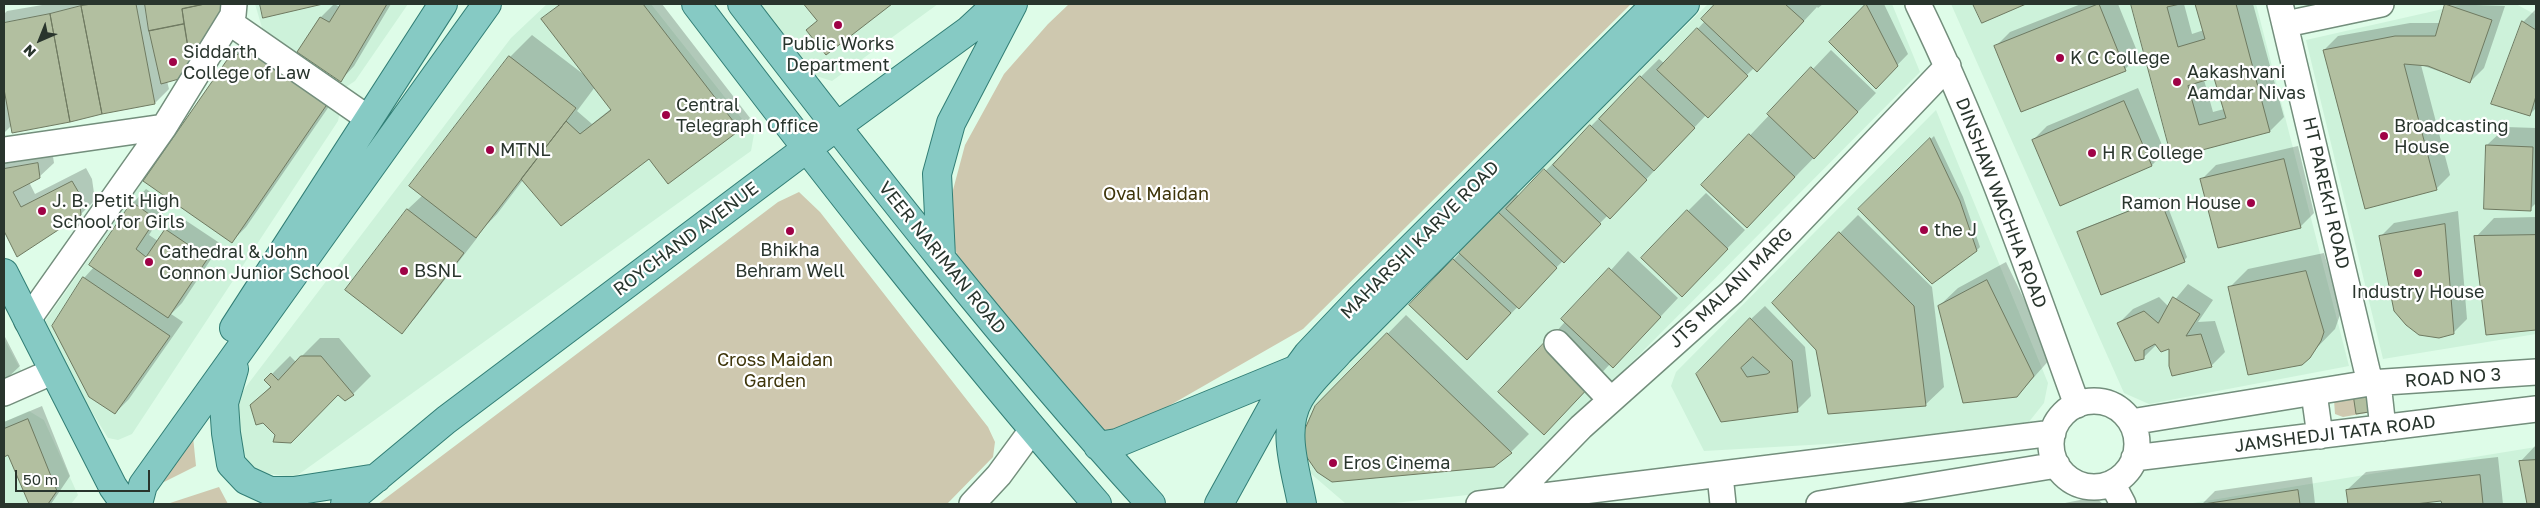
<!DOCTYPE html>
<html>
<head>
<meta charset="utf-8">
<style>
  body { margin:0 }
  #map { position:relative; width:2540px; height:508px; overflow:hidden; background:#defce8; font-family:"Golos Text",sans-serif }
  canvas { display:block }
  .frame { position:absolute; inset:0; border:5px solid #29352d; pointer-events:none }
  .north { position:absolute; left:15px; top:15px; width:50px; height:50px; -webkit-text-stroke:4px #fff; paint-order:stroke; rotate:224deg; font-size:14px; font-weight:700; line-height:20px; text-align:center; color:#29352d }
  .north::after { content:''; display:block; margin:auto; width:18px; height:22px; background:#29352d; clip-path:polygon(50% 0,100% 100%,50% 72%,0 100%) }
  .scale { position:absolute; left:15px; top:470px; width:135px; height:22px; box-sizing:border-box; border:2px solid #29352d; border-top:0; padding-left:6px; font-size:15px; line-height:18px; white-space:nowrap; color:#29352d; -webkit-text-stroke:4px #fff; paint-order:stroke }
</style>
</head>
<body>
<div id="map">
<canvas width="2540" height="508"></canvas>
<div class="frame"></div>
<div class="north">N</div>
<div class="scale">50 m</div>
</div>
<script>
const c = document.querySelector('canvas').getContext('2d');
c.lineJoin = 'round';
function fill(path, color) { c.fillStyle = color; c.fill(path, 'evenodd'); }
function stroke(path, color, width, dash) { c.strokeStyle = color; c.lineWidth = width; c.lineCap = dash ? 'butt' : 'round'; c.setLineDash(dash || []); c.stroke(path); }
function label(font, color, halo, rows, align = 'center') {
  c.font = font + ' "Golos Text",sans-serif'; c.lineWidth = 4.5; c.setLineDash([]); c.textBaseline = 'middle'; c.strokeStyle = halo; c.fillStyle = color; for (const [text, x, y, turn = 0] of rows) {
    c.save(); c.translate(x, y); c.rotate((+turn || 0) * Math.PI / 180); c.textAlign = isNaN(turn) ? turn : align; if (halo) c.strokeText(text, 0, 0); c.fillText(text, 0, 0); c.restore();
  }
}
const built = new Path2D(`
  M255,4h153l-53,77 -12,8 -80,-58z
  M547,4h104l103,130 -3,17 -456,326 -34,-4 -22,-17 -9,-42 15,-26 266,-350z
  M758,4h180l-106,77 -19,-6z
  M1708,4h184l28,68 -416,419 -119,13 -40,-1 -36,-31 -15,-33 7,-35z
  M1951,4h305l93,362 -200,38 -25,-11z
  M2465,4h51l20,11v319l-153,25 -77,-319z
  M250,38l91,69 -3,14 -206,313 -14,6 -10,-2 -64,-104v-11l192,-276z
  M1936,110l112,273 -4,20 -24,30 -316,18 -33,-65 5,-14z
  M4,339l18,33 -18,17z
  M29,411l15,9 34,75 -7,9h-67v-82z
  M2536,447v57h-344l1,-1z`);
const green = new Path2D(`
  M1069,4h562l-328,325 -192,110 -148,-161 -10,-38v-50l12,-45 39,-71 44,-50z
  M799,192l21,20 168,215 7,15 -2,15 -46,47h-569l400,-302z
  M2369,393l3,19 -29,5 -8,-3 -1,-14z
  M192,427l4,39 -42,21z
  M219,487l9,17 -58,-1z`);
const shadow = new Path2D(`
  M48,4h179l-37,63 -12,11 -11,3 2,8 -14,14 -143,22 -8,8v-119l3,-3z
  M261,4h57l-54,13z
  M334,4l6,3 3,-3h48l-37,62 -13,14 -20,-63z
  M560,4h102l88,114 -11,11 -90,28 -126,23 -26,34 -22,23 2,1 -62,80 -13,14 -56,-43 62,-80 15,-14 -13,-9 100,-129 22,-22 55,42 -44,-58zM595,87l17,21 -20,16 -15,-13z
  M805,4h85l-64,49 -18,-23 10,-10z
  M1717,4h106l-5,4 -1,-1 -42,45 -21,16 -48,47 -78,84 -20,16 -123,125 -74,-35 105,-112 3,4 140,-138 6,5 40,-43 -3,-2z
  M1868,4h16l24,50 -32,33 -46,-45z
  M2081,4h37l21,52 -14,13 -129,-23 14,-14z
  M2132,4h52l8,30 12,-4 -8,-26h57l31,113 -14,14 -97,25zM2215,77l9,32 -11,3 -9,-32z
  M2447,4l58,2 -21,62 -14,14 -49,-17 29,110 -14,14 -112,-139 14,-14 72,-13h30z
  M2536,9v99l-7,7 -6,-93z
  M242,46l99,43 -95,138 -14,14 -4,-181z
  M1831,50l45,43 -44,46 -67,69 -62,-23z
  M2138,88l27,64 -13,13 -119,-25 14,-14z
  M2506,127l30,1v75l-6,6 -43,-64z
  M1934,136l29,61 17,50 -3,3 -117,-41z
  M2298,146l16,67 -14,14 -98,-48 14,-14z
  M52,150l2,13 -15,14 -10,5 6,12 51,-26 6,11 3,21 -14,14 -64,41 -13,-27v-70z
  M146,189l23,15 -20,31 9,6 21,-25 42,28 -39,59 -11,11 12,8 -54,77 -14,14 -31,-135 10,-11 39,-64z
  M1706,193l39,37 -45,47 -12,-66z
  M2164,197l23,60 -3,4 -106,-29 4,-3z
  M2458,211l9,108 -14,14 -73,-96 14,-14z
  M1858,215l74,72 12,100 -19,18 -85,-172z
  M2536,217v112l-49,5 -11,-97 18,-19z
  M1628,251l50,47 -47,50 -21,16 -48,51 -15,-73z
  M2324,253l17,59 -6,17 -34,35 -71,-77 18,-18z
  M2006,262l46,95 -35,39 -78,-90 19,-18z
  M2188,284l25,16 -15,22 17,-1 10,31 -14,14 -40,-19 -14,-3 -14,14 -24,-35 14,-14 26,-12 10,10z
  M1765,306l40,41 6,49 -14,14 -76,10 30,-101z
  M1406,315l123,119 -18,18 -195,-45z
  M4,335l16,31 -16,15z
  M320,338h19l32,38 -18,18h-15l-61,40 -26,-28 20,-20 1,-12 18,-18 6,6z
  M42,406l28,70 -19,28h-21l-21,-50 -5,2v-34z
  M2536,445v59h-8l-8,-42z
  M2498,457l5,47h-60l-1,-4 -33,4h-60l-2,-14 19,-18z
  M2312,477l3,27h-113l13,-13z
  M2095,497l8,7h-43z`);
const building = new Path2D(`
  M92,4h44l19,100 -53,10 -21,-108z
  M145,4h60l-23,5 2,15 -35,7z
  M205,4h20l-35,56 -8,-51z
  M260,4h63l-60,14z
  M341,4h46l-46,78 -44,-30 23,-35 9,5z
  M561,4h82l97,126 -72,54 -19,-25 -88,67 -40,-47 45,-58 14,13 31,-24 -70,-91z
  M804,4h88l-66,51 -20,-25 11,-9z
  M1715,4h70l19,17 -47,51 -56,-53z
  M1866,4l32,62 -22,23 -47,-47z
  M1973,4h53l-44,19z
  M2099,4l27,67 -105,41 -27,-66z
  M2131,4h49l-13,3 11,40 27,-8 -10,-35h41l34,128 -98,26zM2214,78l12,40 -27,7 -11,-39z
  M2445,4l47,16 -22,63 -42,-17 -24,-2 33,126 -72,19 -42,-159 72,-14h40z
  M81,6l21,108 -32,8 -20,-108z
  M50,14l20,108 -58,11 -8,-44v-66z
  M2522,21l14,9v66l-6,20 -39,-12z
  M184,24l6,36 -11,19 -18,5 -12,-53z
  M1697,28l51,48 -40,42 -51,-48z
  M241,53l19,3 68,47 -96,140 -89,-62 84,-121z
  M509,56l67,52 -100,130 -67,-52z
  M1811,67l47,45 -44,47 -47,-45z
  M1640,76l55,52 -41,43 -55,-52z
  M2124,101l28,65 -92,40 -28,-66z
  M1590,125l57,55 -37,39 -57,-54z
  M1749,134l46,43 -48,51 -46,-43z
  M1930,138l30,63 17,50 -45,33 -74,-75z
  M2486,145l47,2 -2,64 -47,-2z
  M2284,159l17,69 -83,20 -18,-69z
  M38,163l2,15 -27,14 8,15 51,-26 7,12 2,22 -64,42 -13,-26v-62z
  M1544,169l57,55 -37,39 -58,-54z
  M2160,199l25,63 -84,33 -24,-63z
  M132,202l24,17 -20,30 10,8 19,-28 43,29 -40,60 -79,-53z
  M407,209l57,44 -62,81 -57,-44z
  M1687,210l41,39 -46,48 -41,-39z
  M1497,211l60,57 -38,41 -61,-57z
  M2445,224l9,110 -15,4 -20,-3 -13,-10 -12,-14 -15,-75z
  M1839,232l75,74 12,100 -98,8 -12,-64 -44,-47z
  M2536,235v95l-50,5 -12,-99z
  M1453,259l58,54 -44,47 -58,-55z
  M1609,268l52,49 -48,51 -52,-49z
  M2306,271l18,61 -3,9 -11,17 -8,7 -54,10 -20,-88z
  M83,277l87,59 -55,78 -26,-17 -37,-71z
  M1987,280l47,96 -17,21 -54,6 -25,-97z
  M2173,297l27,17 -14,22 15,-2 11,33 -40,9 -3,-10v-17l-8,3 -6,-8 -11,6v9l-9,2 -18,-38 27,-12 14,12z
  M1750,318l42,43 6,51 -77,10 -25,-48zM1753,357l17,15 -3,2 -20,3 -6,-9z
  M1387,333l125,120 -18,14 -162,15 -15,-10 -11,-16 -5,-18 14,-32z
  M1546,341l46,43 -48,51 -46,-43z
  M301,356h20l33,39 -9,6 -7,-6 -47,48 -18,-1 2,-7 -12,-12 -7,2 -6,-20 21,-18 -7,-7 7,-7 7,7z
  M2366,392l3,20 -13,2 -3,-20z
  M28,419l29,72 -9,13h-19l-21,-49 -4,2v-28z
  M2536,460v44h-9l-8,-43z
  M2480,475l3,29h-41l-1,-3 -26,3h-67l-2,-14z
  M2298,490l2,14h-96z`);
const minor = new Path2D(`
  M1918,4c63,129 110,265 159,401
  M2280,4l90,379
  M229,22l140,97
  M2286,24l95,-20
  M4,150l160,-23
  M27,321l137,-194 69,-112 1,-11
  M1557,343l54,57
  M2378,383l5,45
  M4,393l50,-22
  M2314,393l6,43
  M2051 444a43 43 0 1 1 86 0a43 43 0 1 1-86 0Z
  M2131,422l239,-39 166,-11
  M2134,458l402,-49
  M1720,475l3,29
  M2112,483l11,21
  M972,504l27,-29 33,-45
  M1479,504l574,-71
  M1511,504v-5l70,-72 151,-135 216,-226
  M1819,504l238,-39`);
const major = new Path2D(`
  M696,4c129,170 261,339 401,500
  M742,4c131,171 264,341 409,500
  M941,257l-4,-83 14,-51 62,-119
  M4,273l109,214 12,17
  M234,328l209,-324
  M234,369l-10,34 2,30 5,31 15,16 24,11h24l83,-13
  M1098,446l19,-3 180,-74
  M138,504l5,-19 344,-481
  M345,504l101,-84 360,-271 163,-119 28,-26
  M1219,504l64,-116 25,-34 54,-57 294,-293
  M1302,504c-6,-33 -21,-74 -3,-105 9,-17 27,-32 40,-47l346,-348`);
const markers = [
  [838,25,5,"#9f0246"],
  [2060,58,5,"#9f0246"],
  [173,62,5,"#9f0246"],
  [2177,82,5,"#9f0246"],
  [666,115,5,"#9f0246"],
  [2384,136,5,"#9f0246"],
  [490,150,5,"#9f0246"],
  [2092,153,5,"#9f0246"],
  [2251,203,5,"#9f0246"],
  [42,211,5,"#9f0246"],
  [1924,230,5,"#9f0246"],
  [790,231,5,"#9f0246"],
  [149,262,5,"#9f0246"],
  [404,271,5,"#9f0246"],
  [2418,273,5,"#9f0246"],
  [1333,463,5,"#9f0246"]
];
const poiNames = [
  ["Public Works",838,44,"center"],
  ["Department",838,65,"center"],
  ["Siddarth",183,52],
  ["College of Law",183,73],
  ["K C College",2070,58],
  ["Aakashvani",2187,72],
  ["Aamdar Nivas",2187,93],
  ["Central",676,105],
  ["Telegraph Office",676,126],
  ["Broadcasting",2394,126],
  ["House",2394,147],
  ["MTNL",500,150],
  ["H R College",2102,153],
  ["J. B. Petit High",52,201],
  ["School for Girls",52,222],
  ["Ramon House",2241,203,"right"],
  ["the J",1934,230],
  ["Bhikha",790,250,"center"],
  ["Behram Well",790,271,"center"],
  ["Cathedral & John",159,252],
  ["Connon Junior School",159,273],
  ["BSNL",414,271],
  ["Industry House",2418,292,"center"],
  ["Eros Cinema",1343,463]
];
const streetNames = [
  ["HT PAREKH ROAD",2326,193,77],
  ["DINSHAW WACHHA ROAD",2001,203,69],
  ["ROYCHAND AVENUE",686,239,-37],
  ["MAHARSHI KARVE ROAD",1420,240,-45],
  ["VEER NARIMAN ROAD",942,258,51],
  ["JTS MALANI MARG",1731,288,-44],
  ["ROAD NO 3",2453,378,-4],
  ["JAMSHEDJI TATA ROAD",2335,434,-7]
];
const parkNames = [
  ["Oval Maidan",1156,194],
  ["Cross Maidan",775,360],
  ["Garden",775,381]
];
fill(built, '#cdf2da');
fill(green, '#cec8af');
fill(shadow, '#0003');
fill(building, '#b2bfa0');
stroke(building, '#6f7a61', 1);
stroke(minor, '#738e7c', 28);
stroke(major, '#317e75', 30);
stroke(minor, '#fff', 25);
stroke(major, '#86cac4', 28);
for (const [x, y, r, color] of markers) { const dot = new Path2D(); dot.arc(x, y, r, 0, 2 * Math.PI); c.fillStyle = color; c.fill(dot); stroke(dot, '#fff', 2); }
label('18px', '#29352d', '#fff', poiNames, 'left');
label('18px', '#29352d', '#fff', streetNames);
label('18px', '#3e350a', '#fff', parkNames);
</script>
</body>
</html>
